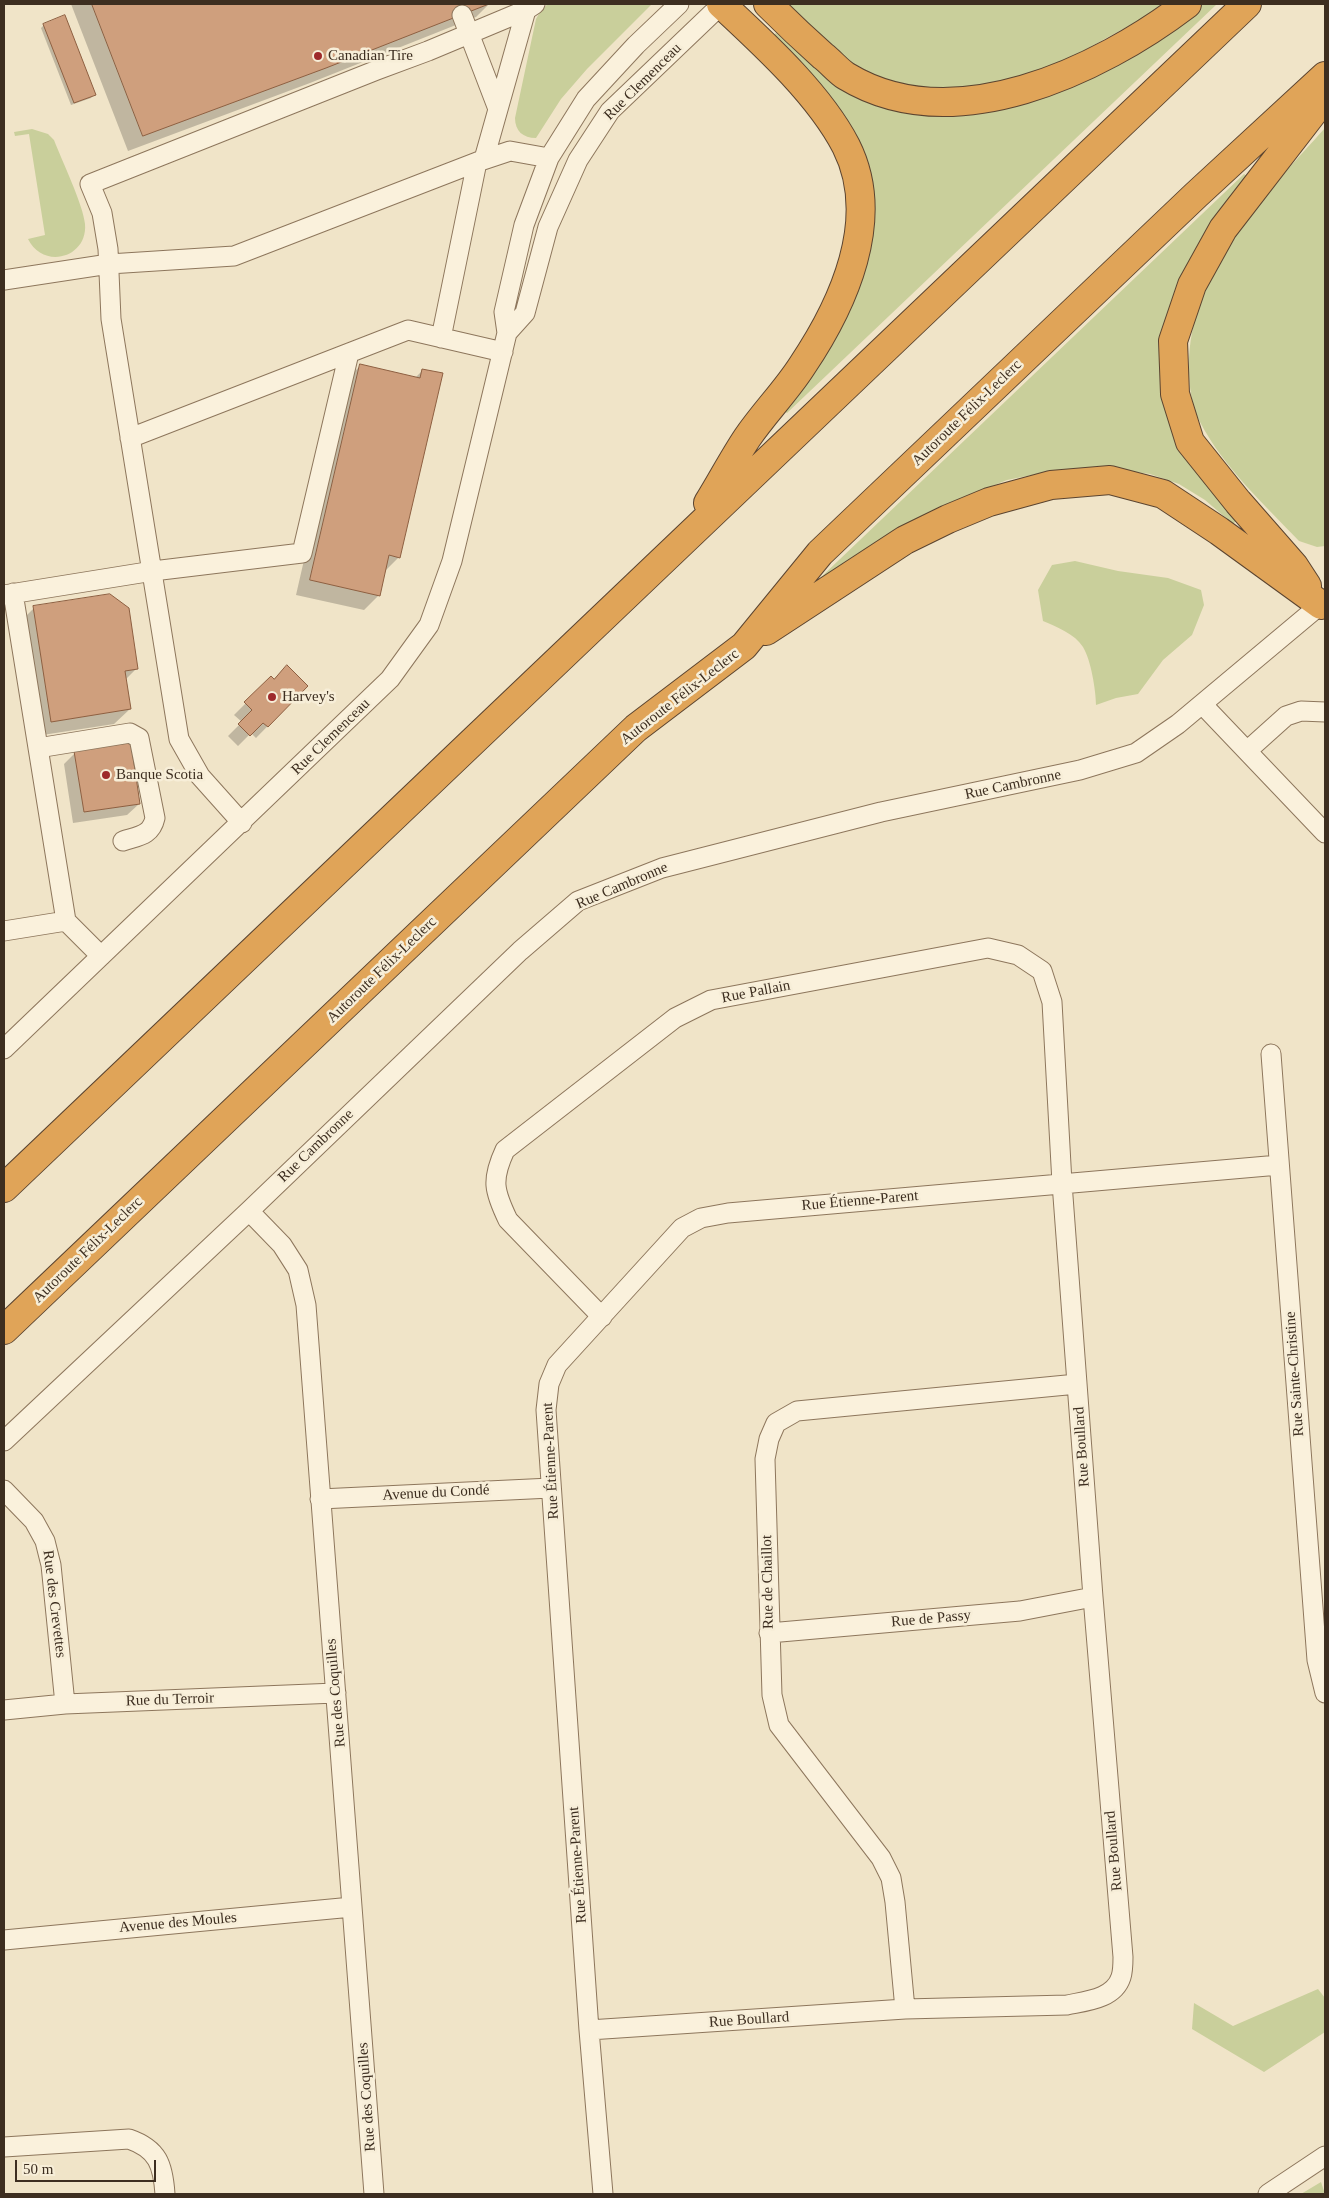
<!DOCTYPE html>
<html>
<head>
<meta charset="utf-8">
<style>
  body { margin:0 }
  #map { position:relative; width:1329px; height:2198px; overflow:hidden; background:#f0e4c8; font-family:Georgia,serif }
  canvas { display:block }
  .frame { position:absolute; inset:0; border:5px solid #3d2e20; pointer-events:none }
  .scale { position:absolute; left:15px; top:2160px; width:141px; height:22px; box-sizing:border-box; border:2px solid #3d2e20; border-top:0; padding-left:6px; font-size:15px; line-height:18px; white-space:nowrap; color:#3d2e20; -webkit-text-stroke:4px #f7eed8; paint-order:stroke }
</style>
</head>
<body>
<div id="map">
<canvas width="1329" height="2198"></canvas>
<div class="frame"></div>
<div class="scale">50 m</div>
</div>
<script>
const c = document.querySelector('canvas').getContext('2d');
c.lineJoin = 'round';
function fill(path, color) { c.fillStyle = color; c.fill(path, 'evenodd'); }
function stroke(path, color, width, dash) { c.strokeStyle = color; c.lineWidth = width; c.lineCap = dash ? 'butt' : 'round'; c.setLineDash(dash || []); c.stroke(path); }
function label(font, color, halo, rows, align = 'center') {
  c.font = font + ' Georgia,serif'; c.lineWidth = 5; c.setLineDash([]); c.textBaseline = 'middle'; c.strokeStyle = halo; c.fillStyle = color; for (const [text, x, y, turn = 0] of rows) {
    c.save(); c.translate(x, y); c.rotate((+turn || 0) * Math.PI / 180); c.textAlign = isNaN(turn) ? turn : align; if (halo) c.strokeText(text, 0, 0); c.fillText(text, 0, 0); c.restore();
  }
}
const green = new Path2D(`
  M548,4h104l-65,65 -26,30 -25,39c-13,0 -21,-7 -21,-20l21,-99 5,-9z
  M787,4h376l-11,9 -80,44 -40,18 -44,10 -42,5 -45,-4 -51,-19z
  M1203,4h14l-430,409 -4,-3 89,-192 -102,-180 6,-5 49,42 138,37 215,-90z
  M1325,128v418l-8,1 -18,-6c-35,-37 -75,-73 -99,-119 -9,-16 -11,-38 -11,-55 0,-97 76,-172 136,-239z
  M32,129l16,5 6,6c8,21 29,64 31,84 3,34 -42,46 -57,15l17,-4 -16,-101 -14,2 -1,-4z
  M1244,174l4,3 -87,200 80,139 -8,8 -28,-24 -26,-16 -29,-10 -43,-6 -50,2 -50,10 -47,19 -139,84 -3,-3z
  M1075,561l43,10 50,7 33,12 3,15 -12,30 -29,25 -25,34 -22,4 -20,7c0,-14 -5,-45 -13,-58 -8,-13 -26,-20 -40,-26l-5,-31 14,-25z
  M1318,1989l7,9v34l-61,40 -72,-43 2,-26 39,23z
  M1321,2182l4,12h-24z`);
const shadow = new Path2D(`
  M71,4h418l-13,13 -166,66 -182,68z
  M44,25l50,69 -3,4 -20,7 -30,-77z
  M360,366l55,12 8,-8 -24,187 -15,15 -5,23 -15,15 -68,-15 49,-214z
  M34,608l102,61 -11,11 5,29 -16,15 -78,12 -17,-113z
  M271,678l3,3 33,5 -51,52 -5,-5 -13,13 -10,-10 14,-14 -8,-7z
  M75,753l64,51 -12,11 -54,8 -9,-59z`);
const building = new Path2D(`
  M92,4h397l-163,64 -183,68z
  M65,15l31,80 -22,8 -31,-79z
  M360,364l60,14 2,-9 21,4 -43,185 -11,-3 -9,41 -70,-16z
  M110,594l19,14 9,61 -13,2 6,38 -80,13 -18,-116z
  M287,665l21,21 -40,41 -5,-4 -13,13 -12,-12 14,-14 -8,-8 27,-26 3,3z
  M131,743l9,61 -56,8 -10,-61z`);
const minor = new Path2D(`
  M462,15l36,94
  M484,159l42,-149
  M4,280l105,-16 125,-8 243,-94 33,-11 39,7
  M507,333l18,-20 23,-86 30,-67 32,-49 112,-107
  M441,338l36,-176
  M130,438l278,-108 95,22
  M13,593l53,328 35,35
  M4,595l149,-24 149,-18 47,-200
  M1202,704l123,129
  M38,748l92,-15 9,5 16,80c-4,18 -17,18 -32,23
  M1247,751l39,-35 15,-5 24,1
  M242,823l-42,-47 -21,-37 -68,-420 -3,-70 -6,-36 -12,-29 287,-114 51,-19 98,-41 9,-6
  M4,931l62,-10
  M4,1049l386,-370 39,-54 23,-64 55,-228 -3,-21 20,-87 25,-67 37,-59 50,-54 43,-41
  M1271,1054l46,606 8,33
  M249,1211l33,34 16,25 8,35 68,889
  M4,1441l245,-230 271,-260 58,-50 84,-33 219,-56 199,-42 56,-17 42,-29 147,-123
  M4,1490l30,31 11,20 6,24 14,139
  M320,1499l231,-11
  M769,1633l251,-22 73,-14
  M4,1710l61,-6 271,-11
  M4,1940l348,-33
  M905,2009l-10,-107 -4,-24 -10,-20 -102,-133 -7,-30 -7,-236 4,-20 7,-16 21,-12 280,-27
  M589,2030l316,-21 162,-4c19,-4 47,-6 54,-28 2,-6 2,-13 2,-20l-30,-360 -31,-414 -10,-181 -10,-31 -24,-16 -30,-7 -277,52 -36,18 -170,132c-14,30 -11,41 3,70l94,97
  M4,2147l125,-8c29,10 34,26 36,55
  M603,2194l-14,-164 -43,-620 3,-26 8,-19 125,-137 19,-10 27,-5 551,-48
  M1268,2194l57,-38`);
const highway = new Path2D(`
  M768,4c18,18 36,35 55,52 8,6 15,15 23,20 107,65 253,-5 341,-72
  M708,503c13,-21 25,-44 39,-65 17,-25 39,-47 55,-72 41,-61 81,-147 44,-220 -27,-52 -82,-102 -125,-142
  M1307,586l-13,-20 -56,-64 -48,-60 -15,-48 -2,-53 19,-56 31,-56 102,-132
  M766,631l139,-91 43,-21 41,-17 62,-17 59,-5 53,14 56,37 102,74
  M4,1188l1243,-1184
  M4,1330l632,-602 108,-82 76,-93 376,-358 129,-119`);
const markers = [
  [318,56,5,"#9e2a2b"],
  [272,697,5,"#9e2a2b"],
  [106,775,5,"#9e2a2b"]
];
const poiNames = [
  ["Canadian Tire",328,56],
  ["Harvey's",282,697],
  ["Banque Scotia",116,775]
];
const streetNames = [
  ["Rue Clemenceau",643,82,-45],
  ["Autoroute Félix-Leclerc",967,413,-44],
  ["Autoroute Félix-Leclerc",680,697,-38],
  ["Rue Clemenceau",331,737,-44],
  ["Rue Cambronne",1013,785,-12],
  ["Rue Cambronne",622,886,-23],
  ["Autoroute Félix-Leclerc",382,970,-44],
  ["Rue Pallain",756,992,-11],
  ["Rue Cambronne",316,1146,-44],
  ["Rue Étienne-Parent",860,1201,-5],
  ["Autoroute Félix-Leclerc",88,1250,-44],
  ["Rue Sainte-Christine",1295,1374,-94],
  ["Rue Boullard",1082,1447,-94],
  ["Rue Étienne-Parent",551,1461,-93],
  ["Avenue du Condé",436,1493,-3],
  ["Rue de Chaillot",768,1582,-91],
  ["Rue des Crevettes",54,1604,83],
  ["Rue de Passy",931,1619,-5],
  ["Rue des Coquilles",336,1693,-95],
  ["Rue du Terroir",170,1700,-2],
  ["Rue Boullard",1114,1851,-95],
  ["Rue Étienne-Parent",578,1865,-94],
  ["Avenue des Moules",178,1923,-5],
  ["Rue Boullard",749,2020,-4],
  ["Rue des Coquilles",367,2097,-94]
];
fill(green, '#c9cf9b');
fill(shadow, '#0003');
fill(building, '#cf9f7d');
stroke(building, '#8d5f41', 1);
stroke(minor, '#8d765c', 21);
stroke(highway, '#5b4430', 30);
stroke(minor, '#faf1dc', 19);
stroke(highway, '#e0a458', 28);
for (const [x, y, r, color] of markers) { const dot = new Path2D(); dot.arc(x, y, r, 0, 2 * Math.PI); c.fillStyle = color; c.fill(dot); stroke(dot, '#f7eed8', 2); }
label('15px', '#3d2e20', '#f7eed8', poiNames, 'left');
label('15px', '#3d2e20', '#f7eed8', streetNames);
</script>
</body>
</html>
